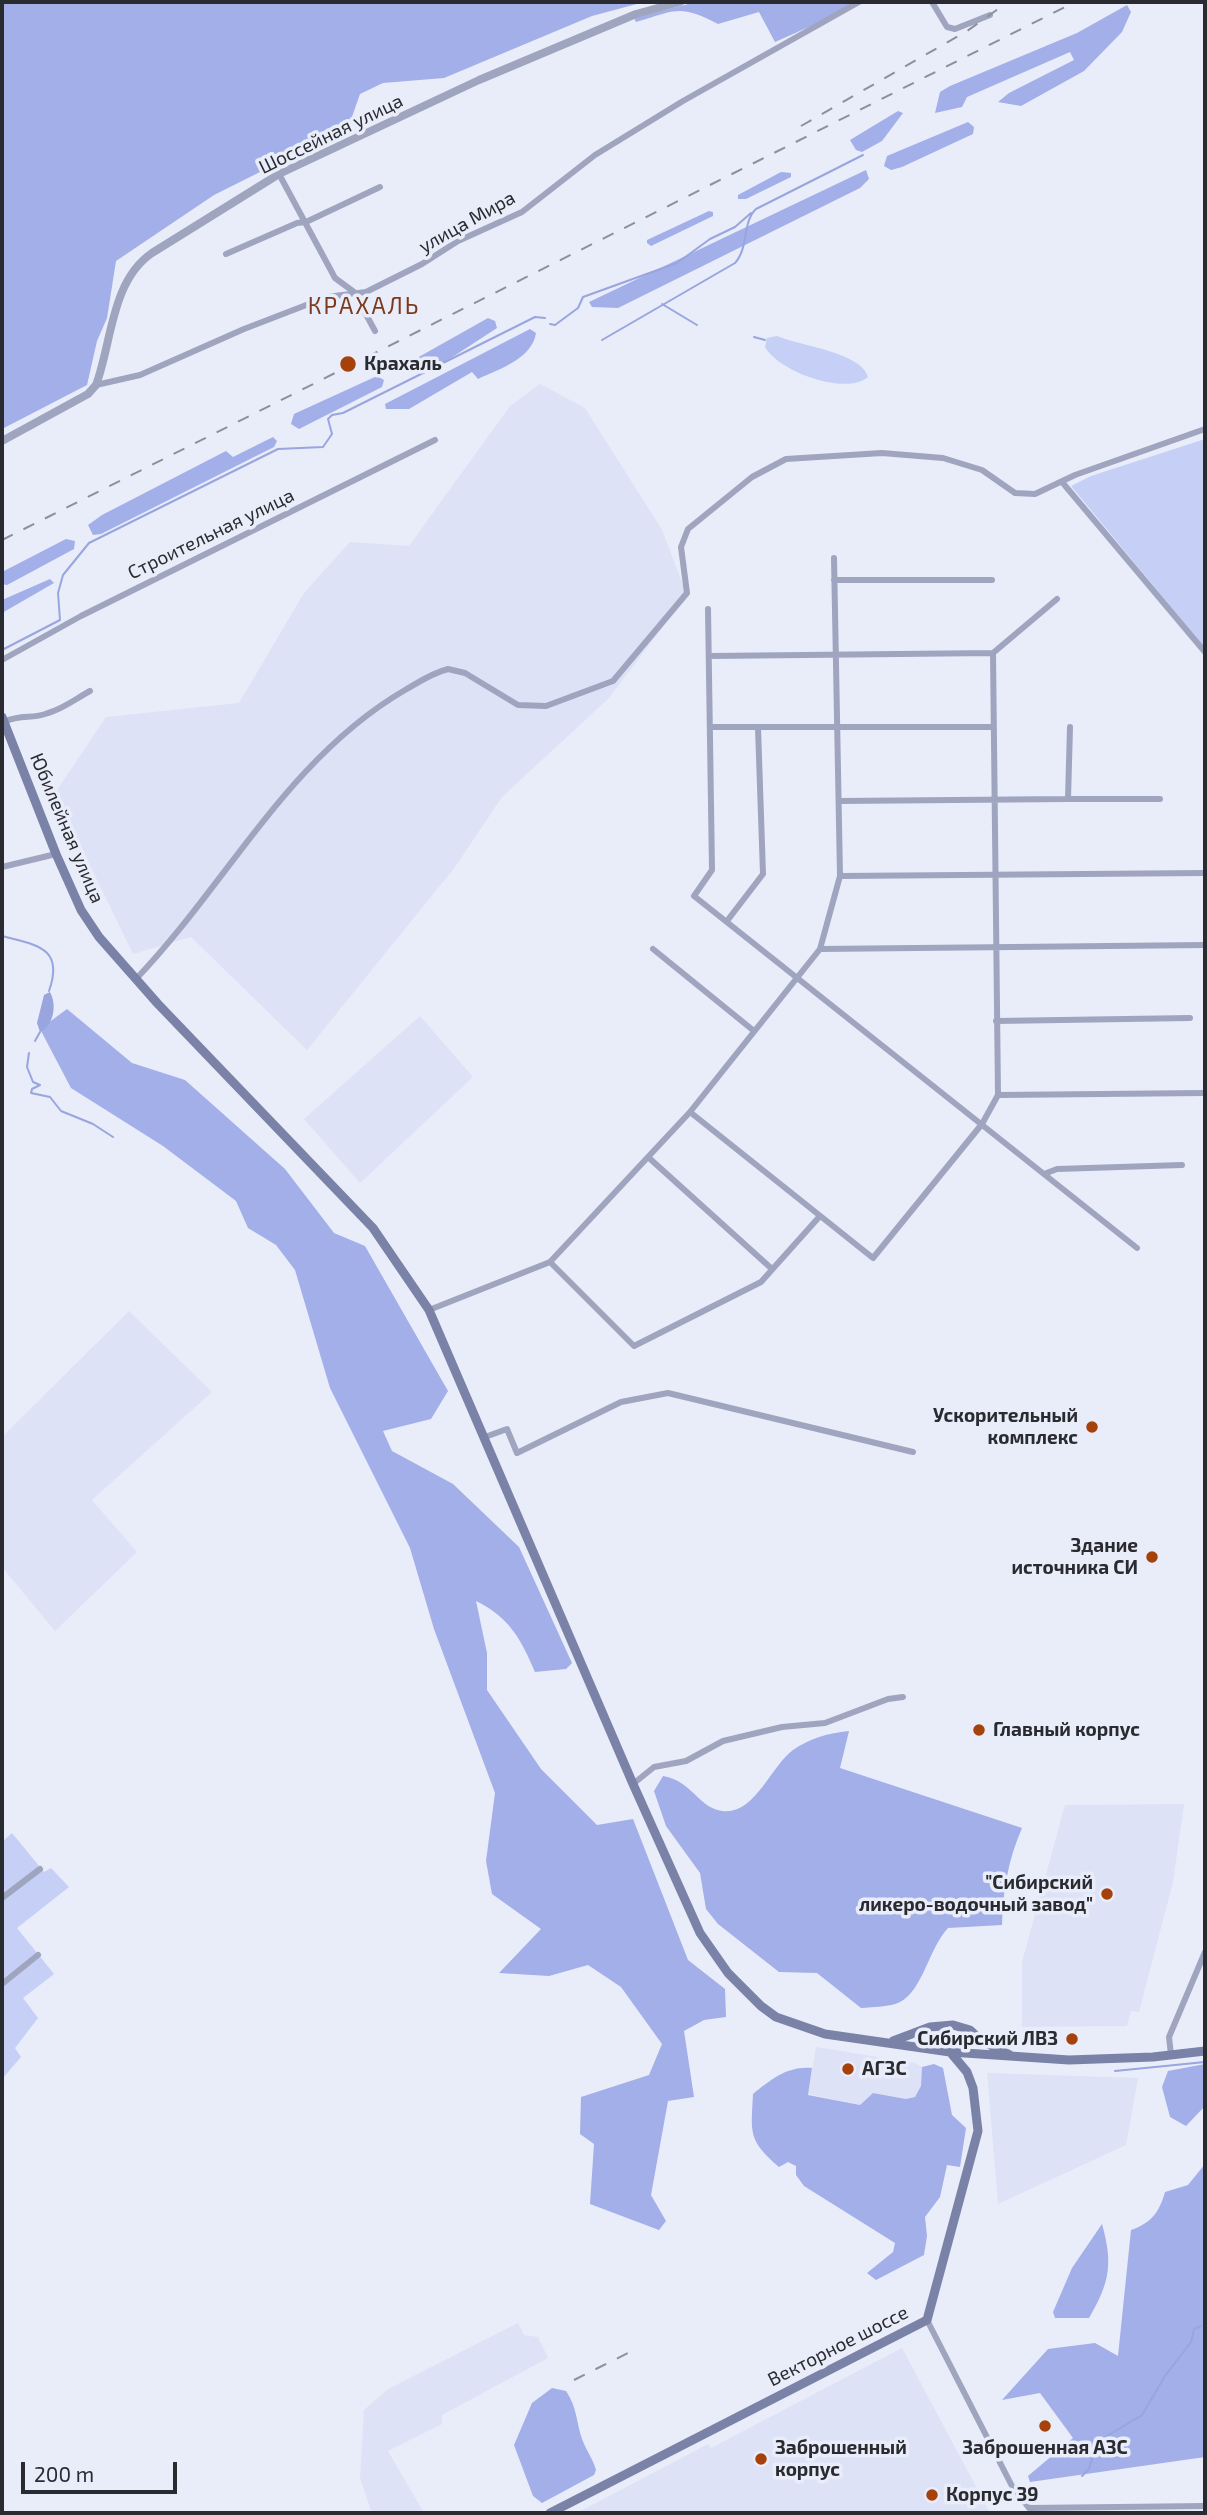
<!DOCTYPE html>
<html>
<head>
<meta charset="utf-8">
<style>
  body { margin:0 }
  #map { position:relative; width:1207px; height:2515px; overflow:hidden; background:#e9ecf9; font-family:"Exo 2",sans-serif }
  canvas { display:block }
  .frame { position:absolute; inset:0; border:4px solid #2a2b30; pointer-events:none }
  .scale { position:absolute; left:21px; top:2462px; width:156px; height:32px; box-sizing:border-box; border:4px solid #2a2b30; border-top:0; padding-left:9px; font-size:21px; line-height:24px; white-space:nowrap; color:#2a2b30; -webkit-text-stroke:5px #e9ecf9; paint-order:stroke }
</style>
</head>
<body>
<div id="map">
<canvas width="1207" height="2515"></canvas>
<div class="frame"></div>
<div class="scale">200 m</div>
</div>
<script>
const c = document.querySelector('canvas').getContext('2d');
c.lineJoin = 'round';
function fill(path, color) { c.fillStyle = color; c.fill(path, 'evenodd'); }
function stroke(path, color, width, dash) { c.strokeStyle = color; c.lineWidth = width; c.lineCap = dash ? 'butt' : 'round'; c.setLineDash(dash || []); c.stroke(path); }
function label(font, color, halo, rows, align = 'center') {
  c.font = font + ' "Exo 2",sans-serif'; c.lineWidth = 7; c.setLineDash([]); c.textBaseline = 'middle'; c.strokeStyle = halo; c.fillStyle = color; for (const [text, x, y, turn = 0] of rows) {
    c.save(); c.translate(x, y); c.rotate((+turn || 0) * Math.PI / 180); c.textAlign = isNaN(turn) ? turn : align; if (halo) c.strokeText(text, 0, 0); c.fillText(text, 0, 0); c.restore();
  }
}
const built = new Path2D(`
  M540,384l45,24 77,122 25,65 -78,103 -107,99 -47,70 -148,183 -116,-113 -58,17 -78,-161 51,-76 133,-14 65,-110 46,-51 59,4 101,-140z
  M420,1016l53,61 -113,106 -56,-64z
  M129,1311l83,81 -120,108 45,52 -82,79 -53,-64v-130z
  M1184,1804l-11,78 -34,130 -8,-1 -4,15 -105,1v-65l43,-157z
  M816,2047l99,16 7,4 -1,19 -6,11 -9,2 -33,-6 -13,12 -52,-11z
  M987,2073l151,5 -12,67 -128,59z
  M518,2323l6,12 14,2 10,21 -106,57v9l-54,27 36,62h-52l-12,-35 4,-68 24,-21z
  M902,2348l88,165h-413l131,-69 3,4z`);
const green = new Path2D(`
  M777,336c23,10 84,16 91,41 -22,19 -89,-5 -103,-30l2,-9z
  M1205,439v209l-134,-162 20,-10z
  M12,1833l32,39 7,-4 18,19 -52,41 37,46 -31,24 15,20 -23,30 6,9 -19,22v-237z`);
const forest = new Path2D(`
  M2,2h642l-52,14 -148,62 -61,5 -23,11 -12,34 -134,67 -98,66 -9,57 -10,23 -10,44 -85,44z
  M696,2h169l-90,40 -16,-30 -41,12c-38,-20 -42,-14 -82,-2l-2,-4z
  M1127,5l4,7 -9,20 -38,39 -63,35 -23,-4 11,-9 65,-33 -4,-8 -103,45 -5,10 -27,6 5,-21 10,-6 127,-53z
  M898,111l5,2 -21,28 -20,11 -6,-2 -6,-10z
  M968,122l6,5 -1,7 -71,33 -11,3 -7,-4 3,-10z
  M866,170l3,9 -9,9 -242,120 -26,-1 -3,-5z
  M781,172l10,1v4l-45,22h-8v-4z
  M709,211l4,1v4l-62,30 -4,-3v-3z
  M488,318l7,3 2,7 -66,43 -28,2 -2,-6z
  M530,329l6,4c-4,26 -37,36 -58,46l-6,-7 -63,37h-23l-1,-5z
  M377,376l7,4 -2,7 -83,42 -8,-5 3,-10z
  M273,437l4,4 -3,6 -173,87 -8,1 -5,-10 14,-10 124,-64 7,6z
  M66,539l9,2 -1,8 -67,36 -5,-1v-12z
  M50,579l4,4 -52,30v-13z
  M67,1009l65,54 53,17 100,89 49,64 31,13 83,145 -17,28 -48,12 9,20 61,33 66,63 53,116 -6,6 -31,3c-14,-33 -26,-55 -59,-71l11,52v37l54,79 56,56 36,-6 55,141 37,29 1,28 -22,3 -20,11 10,66 -26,4 -17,94 15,26 -7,9 -69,-26 4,-60 -14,-10 1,-37 68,-22 13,-31 -41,-57 -33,-22 -39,11 -50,-3 42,-44 -49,-35 -6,-33 9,-68 -61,-164 -24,-81 -80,-160 -35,-118 -19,-25 -28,-17 -12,-27 -73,-55 -92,-58 -31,-59z
  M849,1731l-9,37 182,60c-14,32 -19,62 -20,97l-54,3c-19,20 -25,62 -48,74 -10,5 -27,5 -39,6l-44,-35 -38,-1 -61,-48 -12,-15 -6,-36 -34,-47 -12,-35 9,-15c31,6 34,31 59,35 32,5 49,-45 71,-61 18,-12 35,-17 56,-19z
  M934,2064l9,4 9,47 14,13 -6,39 -13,-2 -7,32 -15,20 2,19 -3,19 -48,25 -9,-7 26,-21 2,-9 -91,-57 -8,-11v-9l-8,-4 -9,5c-31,-27 -28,-33 -26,-73 19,-15 34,-28 59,-26l-4,27 52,10 13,-12 33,6 9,-2 6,-11 1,-19z
  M1205,2064v42l-19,20 -16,-9 -8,-30 6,-16z
  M1205,2164v293l-175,25 -2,-6 45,-38 -33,-45 -38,7 46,-51 47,-6 23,13 13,-126c20,-7 28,-17 34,-38l23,-7z
  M1102,2224c11,40 8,58 -13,94h-34l-2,-6 19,-44z
  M552,2388l14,3c11,16 10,30 16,48 4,11 11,20 14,31l-2,5 -52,28 -9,-7 -19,-51 18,-42z`);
const water = new Path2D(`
  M50,992c7,13 4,33 -10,40l-3,-9 7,-28z`);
const stream = new Path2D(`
  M662,304l35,21
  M550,324l5,1 23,-17 5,-11 94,-34 33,-24 25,-12 16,-14
  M754,337l11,3
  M602,340l133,-77c14,-15 7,-41 21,-54l107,-54
  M2,650l58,-30 -2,-27 5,-18 26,-32 189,-94 45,-2 9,-13 -4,-15 4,-4 11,-2 192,-96 10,1
  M2,936c32,9 63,10 47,55
  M35,1041l5,-9
  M29,1053l-2,14 6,15 7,3 -8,4 -1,4 19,4 11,14 32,13 20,13
  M1115,2071l90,-9
  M1082,2476l7,-7 8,-27 45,-27 23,-39 26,-34 3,-13 7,-3`);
const minor = new Path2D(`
  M932,2l15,25 8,2 35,-14
  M279,174l56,104 19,14 21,39
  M226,254l71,-31 9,-1 74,-35
  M96,385l44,-10 104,-46 83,-32 39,-5 56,-28 36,-23 64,-29 73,-57 88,-54 176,-99
  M1062,482l143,170
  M834,580h158
  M708,609l4,261 -18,26 443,352
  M710,656l283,-3 64,-54
  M2,660l79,-44 354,-176
  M3,722c21,-9 27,-2 45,-9 15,-4 29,-15 42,-22
  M711,727h281
  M1068,799h92
  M839,801l229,-2 2,-72
  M2,867l54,-13
  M840,876l365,-3
  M727,921l36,-47 -5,-146
  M653,949l101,82
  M820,949l385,-4
  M136,979c91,-95 152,-221 269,-289 14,-8 27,-17 43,-21l17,4 53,32 28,1 67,-25 74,-88 -6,-46 7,-18 64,-52 34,-18 96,-6 61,5 39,12 33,23 20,1 40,-19 130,-46
  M996,1021l194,-3
  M998,1095l207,-2
  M690,1112l183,146 109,-134 16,-29 -5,-442
  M648,1157l124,112
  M1044,1174l13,-5 125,-4
  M550,1262l84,84 127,-64 59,-66
  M429,1310l121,-48 140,-150 130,-163 20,-73 -6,-318
  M485,1437l22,-8 10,24 104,-51 47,-9 245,59
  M633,1784l21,-17 32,-6 37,-20 59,-14 43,-4 63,-24 15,-2
  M2,1898l38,-29
  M2,1984l36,-29
  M1171,2055l-2,-18 36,-85
  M927,2320l86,168 16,20
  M1029,2508l176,-2`);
const tertiary = new Path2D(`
  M2,441l86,-47 8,-9c16,-43 15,-104 56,-132l127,-79 200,-94 157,-66 44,-12`);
const secondary = new Path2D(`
  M2,717l54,137 25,56 18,27 59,67 215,224 56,82 204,474 67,149 28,40 33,33 15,11 49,17 125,18 119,8 84,-3 52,-6
  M893,2041l37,-14 23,-2 17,5 12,11 28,14
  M550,2513l377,-193 51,-189 -5,-43 -6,-16 -16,-19`);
const rail = new Path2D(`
  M801,126l166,-95 41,-29
  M2,540l1073,-538
  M574,2380l60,-30`);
const markers = [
  [348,364,9,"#a5410a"],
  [1092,1427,7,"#a5410a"],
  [1152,1557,7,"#a5410a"],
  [979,1730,7,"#a5410a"],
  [1107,1894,7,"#a5410a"],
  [1072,2039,7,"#a5410a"],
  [848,2069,7,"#a5410a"],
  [1045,2426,7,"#a5410a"],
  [761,2459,7,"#a5410a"],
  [932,2495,7,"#a5410a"]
];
const streetNames = [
  ["Шоссейная улица",331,134,-26],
  ["улица Мира",467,222,-29],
  ["Строительная улица",211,534,-26],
  ["Юбилейная улица",67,828,67],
  ["Векторное шоссе",838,2346,-27]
];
const poiNames = [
  ["Крахаль",364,364],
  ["Ускорительный",1078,1416,"right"],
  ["комплекс",1078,1438,"right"],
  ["Здание",1138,1546,"right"],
  ["источника СИ",1138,1568,"right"],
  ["Главный корпус",993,1730],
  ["\"Сибирский",1093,1883,"right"],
  ["ликеро-водочный завод\"",1093,1905,"right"],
  ["Сибирский ЛВЗ",1058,2039,"right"],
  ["АГЗС",862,2069],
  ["Заброшенный",775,2448],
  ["корпус",775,2470],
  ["Заброшенная АЗС",1045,2448,"center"],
  ["Корпус 39",946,2495]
];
const quarterNames = [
  ["КРАХАЛЬ",364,306]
];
fill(built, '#dde2f6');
fill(green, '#c6cff6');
fill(forest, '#a2afe8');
fill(water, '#99a5de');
stroke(stream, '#99a5de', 2);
stroke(minor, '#9fa5bf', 6);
stroke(tertiary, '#9fa5bf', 8);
stroke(secondary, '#7a82a7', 9);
stroke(rail, '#8e9099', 2, [12, 12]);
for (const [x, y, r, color] of markers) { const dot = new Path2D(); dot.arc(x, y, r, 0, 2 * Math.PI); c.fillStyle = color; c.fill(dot); stroke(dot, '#e9ecf9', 2.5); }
label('19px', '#2a2b30', '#e9ecf9', streetNames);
label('bold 19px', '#2a2b30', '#e9ecf9', poiNames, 'left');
c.letterSpacing = '2px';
label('23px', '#7c3a1d', '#e9ecf9', quarterNames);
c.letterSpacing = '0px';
</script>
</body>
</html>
